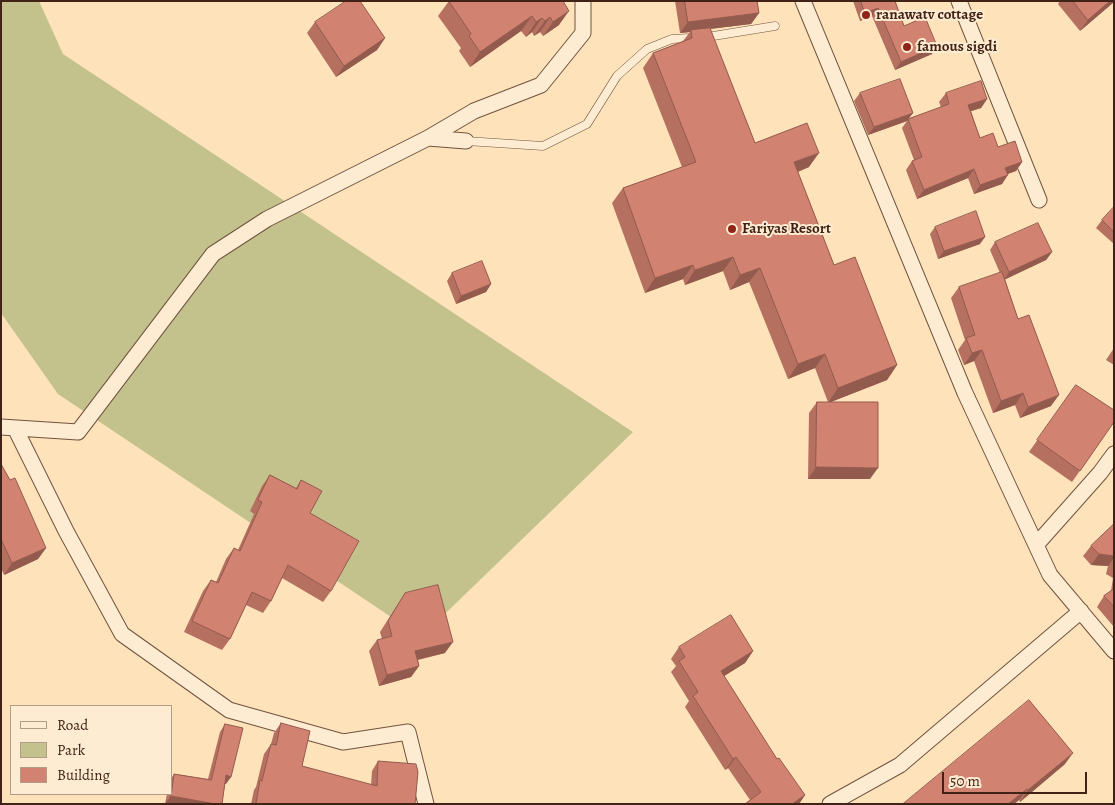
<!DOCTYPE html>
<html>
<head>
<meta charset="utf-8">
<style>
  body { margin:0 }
  #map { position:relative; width:1115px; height:805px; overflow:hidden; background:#fee2ba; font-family:Alegreya,serif }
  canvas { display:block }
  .frame { position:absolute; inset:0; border:2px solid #402316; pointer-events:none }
  .legend { position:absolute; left:10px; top:705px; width:162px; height:90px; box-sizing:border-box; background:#feecd2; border:1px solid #b29c87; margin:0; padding:6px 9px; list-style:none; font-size:15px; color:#402316 }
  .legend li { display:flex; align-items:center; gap:10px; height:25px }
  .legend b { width:25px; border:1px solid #b29c87 }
  .scale { position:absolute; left:942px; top:772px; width:145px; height:22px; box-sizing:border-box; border:2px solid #402316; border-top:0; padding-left:6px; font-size:15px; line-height:18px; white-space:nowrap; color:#402316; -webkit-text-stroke:4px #feecd2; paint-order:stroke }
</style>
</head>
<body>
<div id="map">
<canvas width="1115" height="805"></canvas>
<div class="frame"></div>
<ul class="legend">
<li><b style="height:6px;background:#feecd2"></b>Road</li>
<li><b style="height:14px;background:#c3c28d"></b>Park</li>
<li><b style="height:14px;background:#d28270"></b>Building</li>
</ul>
<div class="scale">50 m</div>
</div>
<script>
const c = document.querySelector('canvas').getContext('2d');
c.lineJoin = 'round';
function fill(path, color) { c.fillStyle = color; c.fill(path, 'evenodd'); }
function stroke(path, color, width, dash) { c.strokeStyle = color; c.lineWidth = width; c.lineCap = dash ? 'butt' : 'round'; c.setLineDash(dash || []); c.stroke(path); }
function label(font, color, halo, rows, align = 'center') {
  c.font = font + ' Alegreya,serif'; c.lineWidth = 4; c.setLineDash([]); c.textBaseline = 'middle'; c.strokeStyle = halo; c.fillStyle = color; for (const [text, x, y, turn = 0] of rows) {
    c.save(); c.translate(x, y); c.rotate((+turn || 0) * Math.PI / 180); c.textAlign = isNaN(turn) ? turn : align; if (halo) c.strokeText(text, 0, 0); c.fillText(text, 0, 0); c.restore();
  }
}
const green = new Path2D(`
  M1,1h38l24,53 570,378 -212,205 -363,-243 -57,-81z`);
const service = new Path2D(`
  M466,141l77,5 44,-22 30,-48 30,-27 25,-10 35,-2 68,-11`);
const minor = new Path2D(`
  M803,1l162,392 85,182 64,76
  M959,1l80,199
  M428,138l38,3
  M1,427l77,5 135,-178 54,-35 161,-81 46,-27 67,-26 42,-52v-32
  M15,428l51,103 56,103 107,76 114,32 65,-10 18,72
  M1036,545l64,-72 14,-19
  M830,804l70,-39 181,-154`);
const wall = new Path2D(`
  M449,1h114l-4,24 -16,11 -3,-4 -6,4 -2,-4 -6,5 -5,-6 -51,36 -11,-16 2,-3 -23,-32z
  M675,1h82l2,12 -8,11 -41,5 45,114 54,24 -11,5 36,93 63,100 -10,15 -56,22 39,77h-62l1,-66 8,-11h11l-13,-34 -27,11 -39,-97 -19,8 -7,-19 -38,14 -2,-6 -38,14 -33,-90 11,-15 59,-21 -39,-99 10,-15 30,-12 7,-9 -10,1z
  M853,1h42l9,25 28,28 -37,16 -23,-54 -12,5z
  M1060,1h54v1l-34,29 -22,-27z
  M315,22l70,16 -8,12 -41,27 -29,-44z
  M860,93l48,26 33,-12 -2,-5 7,-9 41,6 -6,9 -10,3 9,27 18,9 24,15 -6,9 -9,3 -5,10 -28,10 -6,-16 -51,21 -11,-29 6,-9 2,-1 -12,-32 5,-7 -39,14 -14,-34z
  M1114,209v35l-18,-16 6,-8z
  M935,227l45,17 -42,15 -8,-25z
  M995,242l57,10 -6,8 -41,19 13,40 33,87 -31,12 -5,-13 -22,8 -19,-52 -10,4 -6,-15 7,-10 -14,-42 8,-11 41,-14 -10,-23z
  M452,273l39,11 -5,8 -30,12 -9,-23z
  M1114,348v17l-8,-5z
  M1076,385l38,37 -42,60 -43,-30z
  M1,464l45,84 -8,11 -34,16 -3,-7z
  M270,475l26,13 5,-8 30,111 -8,11 -41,-24 -11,23 -8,12 -17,-8 -16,34 -8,11 -38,-18 19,-41 8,-11 5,2 10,-23 8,-11 4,2 16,-36 -4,-3 12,-25z
  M1114,524v103l-17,-20 7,-11 7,-5 2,-13 -7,-4 2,-8 -17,-1 -8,-9 8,-10z
  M405,593l40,60 -27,7 1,6 -8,11 -32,9 -10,-35 8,-11 5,-1 -2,-7z
  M679,647l74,4 -8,12 -21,13 53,83 28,36 -6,9h-54l5,-4 -22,-32 -3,2 -40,-63 4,-6 -18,-29 5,-6 -5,-7z
  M281,723l21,43 69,19 1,-14 6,-10 37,43h-164l3,-14 2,-3 8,-33 7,-10 3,-11z
  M225,724l6,53 -6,7 -3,20h-57l2,-10h4v-15l3,-5 34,5 12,-47z
  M1065,764l-45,38 -1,-2 -5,4h-111z`);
const shadedWall = new Path2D(`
  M1110,1h4v1l-34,29 8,-11z
  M878,8l-6,8 -12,5 5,-8z
  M569,11l-10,14 -16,11 10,-14z
  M759,13l-8,11 -59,7 -1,-1 -1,2 -10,1 8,-11z
  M532,16l-11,15 -51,36 10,-15z
  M550,17l-10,15 -6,4 11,-15z
  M542,18l-10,14 -6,5 10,-15z
  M385,38l-8,12 -41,27 8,-11z
  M937,46l-5,8 -37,16 6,-8z
  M987,99l-6,9 -19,6 6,-9z
  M913,113l-6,8 -39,14 6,-8z
  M819,153l-10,14 -25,10 10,-15z
  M1022,162l-6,9 -17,6 6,-9z
  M974,169l-6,9 -51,21 7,-9z
  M1008,175l-6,9 -28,10 6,-9z
  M985,237l-5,7 -42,15 6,-8z
  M1052,252l-6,8 -42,20 5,-8z
  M733,257l-10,14 -38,14 10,-15z
  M693,265l-10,14 -38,14 10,-15z
  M760,268l-11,14 -19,8 10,-15z
  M491,284l-5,8 -30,12 5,-8z
  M982,350l-8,11 -10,4 8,-12z
  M825,354l-10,14 -27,11 10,-15z
  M897,365l-10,15 -59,23 10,-15z
  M1023,393l-8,12 -22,8 8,-12z
  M1059,395l-8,11 -31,12 8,-11z
  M816,467l62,1 -8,11h-62z
  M46,548l-8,11 -34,16 8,-12z
  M1099,554l15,2v2l-6,8 -17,-1z
  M453,642l-8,11 -38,9 8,-11z
  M753,651l-8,12 -32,20 8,-12z
  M419,666l-8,11 -32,9 8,-11z
  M1073,753l-8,11 -45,38 8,-12z
  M736,757l-8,11 -3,2 8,-11z
  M226,775l5,2 -5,7 -5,-1z
  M1027,789l-8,11 -5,4h-6z
  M805,795l-6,9h-7z
  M171,796l45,8h-51z`);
const building = new Path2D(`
  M346,1h14l25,37 -41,28 -29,-44z
  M449,1h114l6,10 -16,11 -3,-5 -5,4 -3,-3 -6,4 -4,-6 -52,36 -11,-16 2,-2z
  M685,1h72l2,12 -71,9z
  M861,1h34l9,25 21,-9 12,29 -36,16 -23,-54 -13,5z
  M1073,1h37l-22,19z
  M710,28l45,115 52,-20 12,30 -25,9 40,103 21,-8 42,108 -59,23 -13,-34 -27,10 -38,-96 -20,7 -7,-18 -38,13 -2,-5 -38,13 -32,-90 73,-26 -43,-109 39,-15 -1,-8z
  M900,79l13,34 -39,14 -14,-34z
  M981,81l6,18 -19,6 12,33 13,-5 5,14 17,-6 7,21 -17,6 3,7 -28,10 -6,-16 -50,21 -12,-29 10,-4 -14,-38 41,-15 -3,-11z
  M1113,208l1,1v23l-12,-12z
  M976,211l9,26 -41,14 -9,-24z
  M1038,223l14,29 -43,20 -14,-30z
  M482,261l9,23 -30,12 -9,-23z
  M1002,272l16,47 11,-4 30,80 -31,12 -5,-14 -22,8 -19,-51 -10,3 -6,-15 9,-3 -16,-48z
  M1076,385l38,25v12l-34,49 -43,-31z
  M817,402h61v66l-62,-1z
  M1,464l9,16 5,-2 31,70 -34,15 -11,-24z
  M270,475l27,14 4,-9 21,11 -12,22 49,28 -28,50 -43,-26 -17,36 -19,-9 -22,47 -38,-18 19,-41 7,3 16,-35 6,3 22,-49 -4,-2z
  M1114,524v32l-15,-2 -8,-8z
  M438,585l15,57 -38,9 4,15 -32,9 -10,-35 15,-4 -4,-15 17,-28z
  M1114,589v18l-10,-11z
  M731,615l22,36 -32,20 56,88 2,-1 26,37 -13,9h-47l16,-12 -25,-35 -3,2 -40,-63 5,-4 -19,-31 6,-4 -6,-10z
  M1029,700l44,53 -45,37 -1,-1 -19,15h-105z
  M281,723l29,8 -8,35 75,20 1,-25 38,3 2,8 -3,32h-159l4,-24 2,1 9,-37 5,1z
  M225,724l18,4 -12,49 -5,-2 -4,29h-6l-45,-8 3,-22 37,6z`);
const markers = [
  [866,15,5,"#8f2418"],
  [907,47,5,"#8f2418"],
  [732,229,5,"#8f2418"]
];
const poiNames = [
  ["ranawatv cottage",876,15],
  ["famous sigdi",917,47],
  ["Fariyas Resort",742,229]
];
fill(green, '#c3c28d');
stroke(service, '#70533f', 9);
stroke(minor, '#70533f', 17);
stroke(service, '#feecd2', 8);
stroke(minor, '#feecd2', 15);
fill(wall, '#b57060');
fill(shadedWall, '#935b4e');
fill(building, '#d28270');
stroke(building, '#935b4e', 1);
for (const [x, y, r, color] of markers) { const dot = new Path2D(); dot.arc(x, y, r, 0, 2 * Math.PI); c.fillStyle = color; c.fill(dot); stroke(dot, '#feecd2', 2); }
label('bold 15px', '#402316', '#feecd2', poiNames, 'left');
</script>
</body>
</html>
